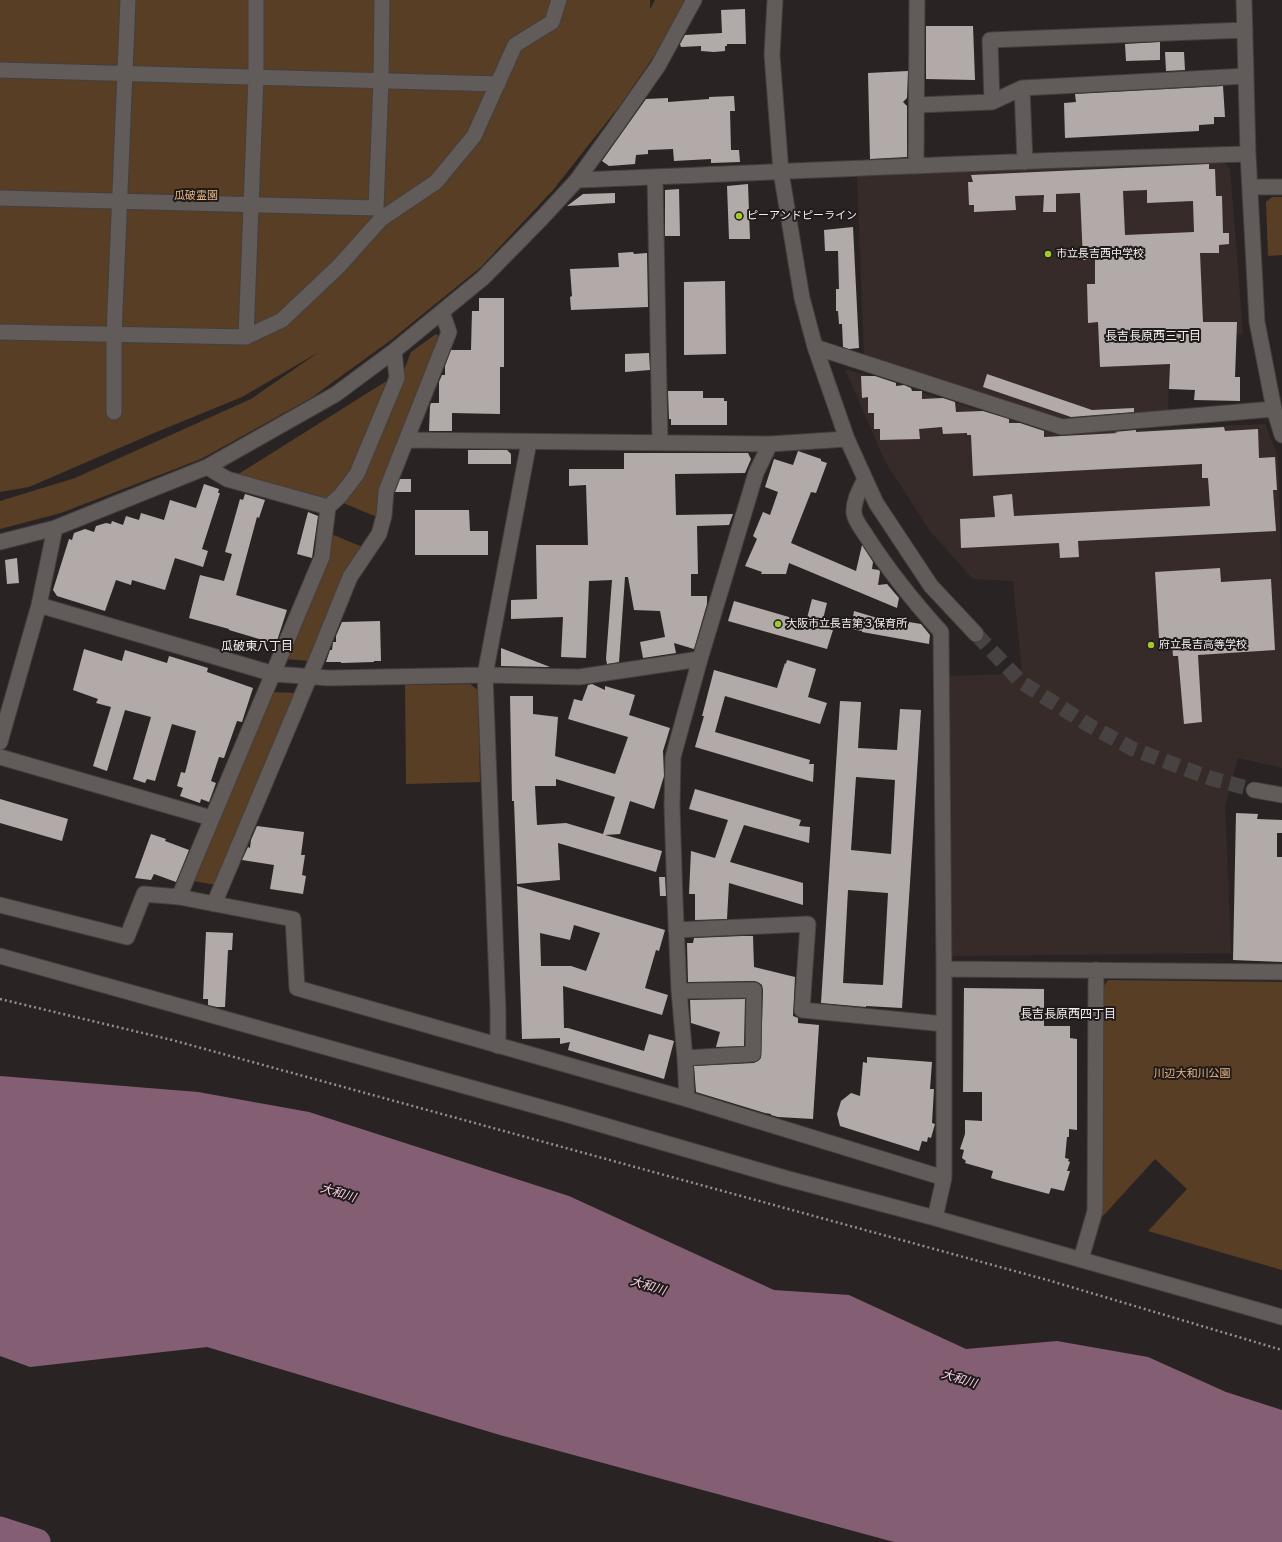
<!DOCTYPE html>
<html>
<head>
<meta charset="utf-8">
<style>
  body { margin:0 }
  canvas { display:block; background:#292423 }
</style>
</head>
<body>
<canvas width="1282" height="1542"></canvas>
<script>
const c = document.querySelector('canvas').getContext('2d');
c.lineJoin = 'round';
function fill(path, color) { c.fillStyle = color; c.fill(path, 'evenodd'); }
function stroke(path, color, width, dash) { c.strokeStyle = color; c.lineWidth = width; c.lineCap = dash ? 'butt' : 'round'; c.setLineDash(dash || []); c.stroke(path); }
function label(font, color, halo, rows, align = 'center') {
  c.font = font + ' Inter,"Noto Sans JP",sans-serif'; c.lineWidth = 4; c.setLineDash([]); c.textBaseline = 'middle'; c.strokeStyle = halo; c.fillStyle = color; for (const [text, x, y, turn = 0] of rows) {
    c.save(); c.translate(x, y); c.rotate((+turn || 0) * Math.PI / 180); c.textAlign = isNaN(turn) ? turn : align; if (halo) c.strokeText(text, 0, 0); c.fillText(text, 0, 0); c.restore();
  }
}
const built = new Path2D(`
  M1223,161l7,8 13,165 -73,2 -2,76 -100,8 -204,-65 -7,-180z
  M845,369l211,65 209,-10 13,33 4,135v176l-44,-10 -13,47 6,148 -283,3 -1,-280 75,-2 -9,-93 -40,-2 -43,-48 -44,-68z`);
const green = new Path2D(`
  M0,0h650v9l5,-9h31l-32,56 -33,48 -68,86 -72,77 -90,73 -80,58 -110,61 -140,54 -61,16v-28l75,-23 176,-79 68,-47 -77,45 -88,36 -125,54 -29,5z
  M1272,197h10v58l-14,1 -2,-54z
  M436,334l6,4 -65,179 -34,-14 17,-20 51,-131z
  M385,382l4,2 -39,91 -19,23 -6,2 -88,-25z
  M331,534l34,14 -56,113 -24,-2z
  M470,684l8,6 2,92 -74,2 -1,-99z
  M271,692l25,1 -79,192 -24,-4z
  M1108,980l174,2v288l-134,-39 39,-42 -32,-30 -52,57 -2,-4 3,-226z`);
const water = new Path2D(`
  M0,1076l198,16 111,20 260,84 205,94 75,5 117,54 91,-8 91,16 78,35 56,18v132h-388l-394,-107 -293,-88 -177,20 -30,-11z`);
const river = new Path2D(`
  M0,1530l37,12`);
const building = new Path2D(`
  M745,9l1,35h-19v2h-2v5l-11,1 -13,-1v-5l-20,1 -1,-3 5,-9 37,-2 -1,-23z
  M926,26h47l2,54 -49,-1z
  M1160,42v18l-34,1 -1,-17z
  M1165,52h19l1,18 -19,1z
  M908,71l-1,27 -4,4 4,4v51l-37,2 -2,-86z
  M1223,86l2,31h-11v7l-15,1v6l-134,7 -1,-35 12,-1 -1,-8z
  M734,96l1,15h-5l1,39h8l1,12 -29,1v-4l-37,2 -1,-12 -25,1v4l-12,1 -1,9 -26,2 -7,-5 44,-62 22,-1v4l41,-3v-2z
  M1209,164v5h6l1,27h6l1,37h6v11l-10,1v8h-19l3,69h34l-2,55h5v24l-46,-1 1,-10 -26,-1 1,-25 -70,3 -2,-45 -10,1 -1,-39h8v-25l-12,1 -3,-67 -24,1v18h-13l1,-17 -29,1 1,14 -42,2v-7h-5l-1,-23h5l-2,-7zM1147,190v13l46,-2 1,31 -69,3 -2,-44z
  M748,184l2,55h-21l-2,-53z
  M679,189l1,47h-15v-46z
  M615,193v10l-48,3 16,-12z
  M853,227l6,121 -10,1 -6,-2 -1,-23h-3l-1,-13h-2v-22h3l-1,-38h-13l-1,-21z
  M633,252l1,2 13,-1 1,54 -77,3 -1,-13 2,-1 -2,-27 49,-2 -1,-14z
  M725,281l1,73 -42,1v-73z
  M479,298h25v69h-4v47l-48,-1v18h-23l1,-25 1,-3h8v-21l3,-7h3v-9l6,-16h20l1,-39h7z
  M649,353l1,17 -25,2v-18z
  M987,374l105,36 42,-2v4l-63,5 -88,-30z
  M861,376h14l21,7v3l8,-1 7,3 1,3h10v8l21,-1 12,4 1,10 27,-1 26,8v4h11l24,8v6l74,-4 -4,-1 22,-2v2l88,-5 1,4 33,-2 1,29 16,-1 2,33h-4l3,41 -198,10 1,16 -19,1 -1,-15 -98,5 -1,-29 35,-2 -2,-21 19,-2 2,22 196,-10 -2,-28h-6v-14l-229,12 -2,-41h-4v-2l-24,1 -1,-7 -23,2 1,10 -40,1v-11h-6v-16h-6v-16l-6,1z
  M668,391h35v7h21v3h3v24h-56v-6h-2z
  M468,450h39l4,4v10h-43z
  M798,451l23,8v2l6,2 -11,30 -5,-1 -20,51 65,28 6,-26 11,17 -1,7 7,1 1,2 -2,13 9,-1 12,14 -2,10 -108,-45 -3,11h-25l1,-2 -17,-6 12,-27 -4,-3 10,-24 7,3 8,-23 -13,-5 9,-28 19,6z
  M624,453h124l3,6 -6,14 -70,1 1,41 57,-1 -4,11 -32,1 1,48h-7v22h16v8l-13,45 -20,-6 2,10 -33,5 -3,-16 25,-5 -5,-26 -26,-1 -6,-33h-3l-6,85 -12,2 -1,-5 6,-79 -23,1 -3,77 -25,-1 2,-40 -52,2v-19l26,-1 -1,-54h52l-2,-60 -17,1v-17h55z
  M400,479h11v13h-16z
  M204,484l15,5 -1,4h2l-18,56 6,2 -5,16 -28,-9 -10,32 -33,-10 -1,5 -15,-5 -11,31 -48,-15 -4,-6 16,-51 3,1 2,-7 11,-4 9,3 2,-6 10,-3 5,1 1,-3 11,4 3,-9 13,4 2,-7 23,7 6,-20 26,8z
  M245,494l20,6 -6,18 -2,-1 -21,78 51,15 -11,34 -47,-14v-1l-40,-11 11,-43 24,6 8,-27 -7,-2 15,-53 3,1z
  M415,510h54l1,21h18v24h-73z
  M308,512l10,4 -6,42 -15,-4z
  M17,558l2,25 -12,1 -2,-24z
  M1220,568l1,14 50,-3 4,71 -77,5 4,67 -18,2 -6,-68h-5l-1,-14 -6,1v-5h-7l-4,-66z
  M812,599l15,4 -6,24 12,3 -6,19 -99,-28 6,-20 72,21z
  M854,611l53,16 2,-5 12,2 9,11 -1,9 -67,-12v-1l-11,-2z
  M380,621l1,40h-7v1l-33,1v-1h-15l4,-12h2l1,-8h3v-6l6,-14z
  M501,648l49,19 -49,-1z
  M84,649l38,12 3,-11 42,13 2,-7 39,12 -1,4 46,16 -11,34 -5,-1 -13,37 -5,-1 -8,24 5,2 -7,19 -8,-3 -1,4 -20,-7 3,-8 -6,-2 4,-14 4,1 11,-42 -24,-7 -17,57 -8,-2 -2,4 -12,-4 18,-62 -26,-7 -18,61 -14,-5 18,-59 -15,-4 2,-4 -25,-9z
  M787,660l29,9 -8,28 19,6 -7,21 -95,-28 -10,36 95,28 -1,4h5l-1,18 -118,-35 9,-31h-2l12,-46 63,18 8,-25 1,1z
  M592,684l13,6v-4l30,9 -6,20 41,13 -7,23 1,25 -10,33 -24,-8 -10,33 -15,1 57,16 -6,21 -98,-29 2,37 -43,4 -3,-83h-2l-2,-105h23v18l25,3 -3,39 60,18 13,-37 -60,-18 6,-20 8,2 6,-16zM556,779l59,18 -12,37 -37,-11 -29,2 -2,-39h21z
  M840,701l21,1 -3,46 39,2 3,-41 21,1 -19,298 -36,-2v1l-45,-4zM856,777l39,3 -4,74 -40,-4zM848,890l40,3 -5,92 -40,-2z
  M695,789l106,31 -2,6 11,1 -1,16 -65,-18 -14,37 73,21v22l-74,-22 -2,36 -32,1v-26h-6l2,-43 24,7 13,-38 -39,-11z
  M0,799l68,20 -6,22 -62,-18z
  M1236,813l22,1 -1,5 25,1v13h-5v24h5v105l-49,-2z
  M257,826l47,6 -3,23h4l-3,20 4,1 -3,18 -33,-5 4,-24 -32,-5 6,-13 2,1 1,-8z
  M151,834l15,5 -1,2 24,9 -13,32 -22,-8 -3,6 -16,-2z
  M659,877h6l1,19h-6z
  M517,886l148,44 -6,21 -3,-1 -11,38 23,7 -6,20 -99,-29 1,42h4l76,23 5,-17 25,7 -10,38 -96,-29 2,-8 -10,2v-6l-38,1zM574,925l26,8 -14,38 -15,-5h-30l-1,-33 30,7z
  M206,932l27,1 -1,17h-4l-3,57h-8l-9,-2v-6h-5z
  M742,936h11l1,31 41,10 -2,39 5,2v5l21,2 -6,94 -35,-2 -7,-2v-1l-6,-1 -69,-21 -2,-26 60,-3 4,-2 3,-3 2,-68 -1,-5 -4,-3 -4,-1 -66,1 -1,-39h6l1,-5z
  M964,988l80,1v37h26v12l7,1v91l-8,-1v8h-2l-2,21 4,1 -1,2 2,1 -3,9h3l-6,20 -13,-3 -2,6 -48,-13 -10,-3 2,-7 -28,-8 1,-2 -4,-3 2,-8 -4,-1 5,-15v-14l17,1v-29h-19z
  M745,999l-1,47 -28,1 4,-15 -29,-9 -1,-23z
  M867,1057l65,5 -2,27h4l-2,34 3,1 -4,14 -3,-1 -1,5 -5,-1 -3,10 -79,-25 -3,-12 4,-13 10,-8 9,3 3,-34 4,1z`);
const minorTunnel = new Path2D(`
  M976,634l45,48 66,42 46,25 77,29 44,12`);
const path = new Path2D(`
  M0,999l172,41 879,241 231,69`);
const minor = new Path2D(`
  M775,0l-3,55 9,117 21,126 13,49 32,92 29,64 55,83 45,48
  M1244,0l4,154 9,168 17,87 8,26
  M0,70l498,14
  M1022,88l3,74
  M992,102l-2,-62 255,-10
  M917,105l75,-3 30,-14 224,-12
  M916,165l1,-165
  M655,177l5,266
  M577,180c224,-9 448,-20 671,-26
  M1251,187h31
  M0,198l376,10 5,-127 1,-81
  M0,332l246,5 36,-17 57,-54 42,-47 55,-37 38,-46 41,-91 37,-23 7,-22
  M246,337l10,-260v-77
  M815,347l247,80 212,-18
  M114,412v-77l14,-335
  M407,440l363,4 77,-5
  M207,467l20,12 101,28
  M865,479c-5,10 -12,22 -11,34 1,9 9,17 13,24 22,34 47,65 74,95l3,337v209l-9,40
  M0,542l55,-14 152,-61 129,-73 58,-43 89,-73 59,-60 35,-38 39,-54 42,-60 36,-66
  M39,605l235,69 55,4 156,-3 94,2 121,-18
  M0,742l39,-137 16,-77
  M0,757l211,61
  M1254,790l28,5
  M179,897l143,-340 6,-50 13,-12 16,-21 40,-96 -3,-27
  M214,904l96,-228 40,-99 29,-43 5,-18 2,-25 63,-159 -7,-20
  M0,905l127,32 17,-43 35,3 114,22 4,69 390,111 257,79
  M676,930l132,-6 -6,86 142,14
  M0,956l565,158 220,64 150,40 347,99
  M944,969l338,3
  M679,991l75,-1 -1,64 -68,4
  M498,1046v-35l-13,-336 44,-233
  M687,1099l-2,-41 -6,-67 -4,-91 -3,-94 1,-49 27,-98 56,-186 14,-29
  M1081,1259l14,-48 1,-241`);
const markers = [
  [739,216,4,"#9fca2d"],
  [1048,254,4,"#9fca2d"],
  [778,624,4,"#9fca2d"],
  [1151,645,4,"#9fca2d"]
];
const parkNames = [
  ["瓜破霊園",196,196],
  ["川辺大和川公園",1192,1074]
];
const poiNames = [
  ["ピーアンドピーライン",747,216],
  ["市立長吉西中学校",1056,254],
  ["大阪市立長吉第３保育所",786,624],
  ["府立長吉高等学校",1159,645]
];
const neighbourhoodNames = [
  ["長吉長原西三丁目",1153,336],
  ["瓜破東八丁目",257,646],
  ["長吉長原西四丁目",1068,1014]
];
const waterNames = [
  ["大和川",338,1193,17],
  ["大和川",648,1286,17],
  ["大和川",959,1379,17]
];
fill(built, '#372b2a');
fill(green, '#573e25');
fill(water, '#845e72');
stroke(river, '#845e72', 27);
fill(building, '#b1aaa8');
stroke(minorTunnel, '#474342', 15, [15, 8]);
stroke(minor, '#443f3f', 17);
stroke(path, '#959090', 2.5, [2, 3]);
stroke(minor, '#615b5a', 15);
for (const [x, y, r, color] of markers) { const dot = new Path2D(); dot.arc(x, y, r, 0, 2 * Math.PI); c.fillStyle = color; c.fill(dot); stroke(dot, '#201b1a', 1.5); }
label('11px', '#e7b584', '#201b1a', parkNames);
label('11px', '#f4f0f0', '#201b1a', poiNames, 'left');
label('12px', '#f4f0f0', '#201b1a', neighbourhoodNames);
label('italic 12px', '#f7cfe3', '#201b1a', waterNames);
</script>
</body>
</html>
